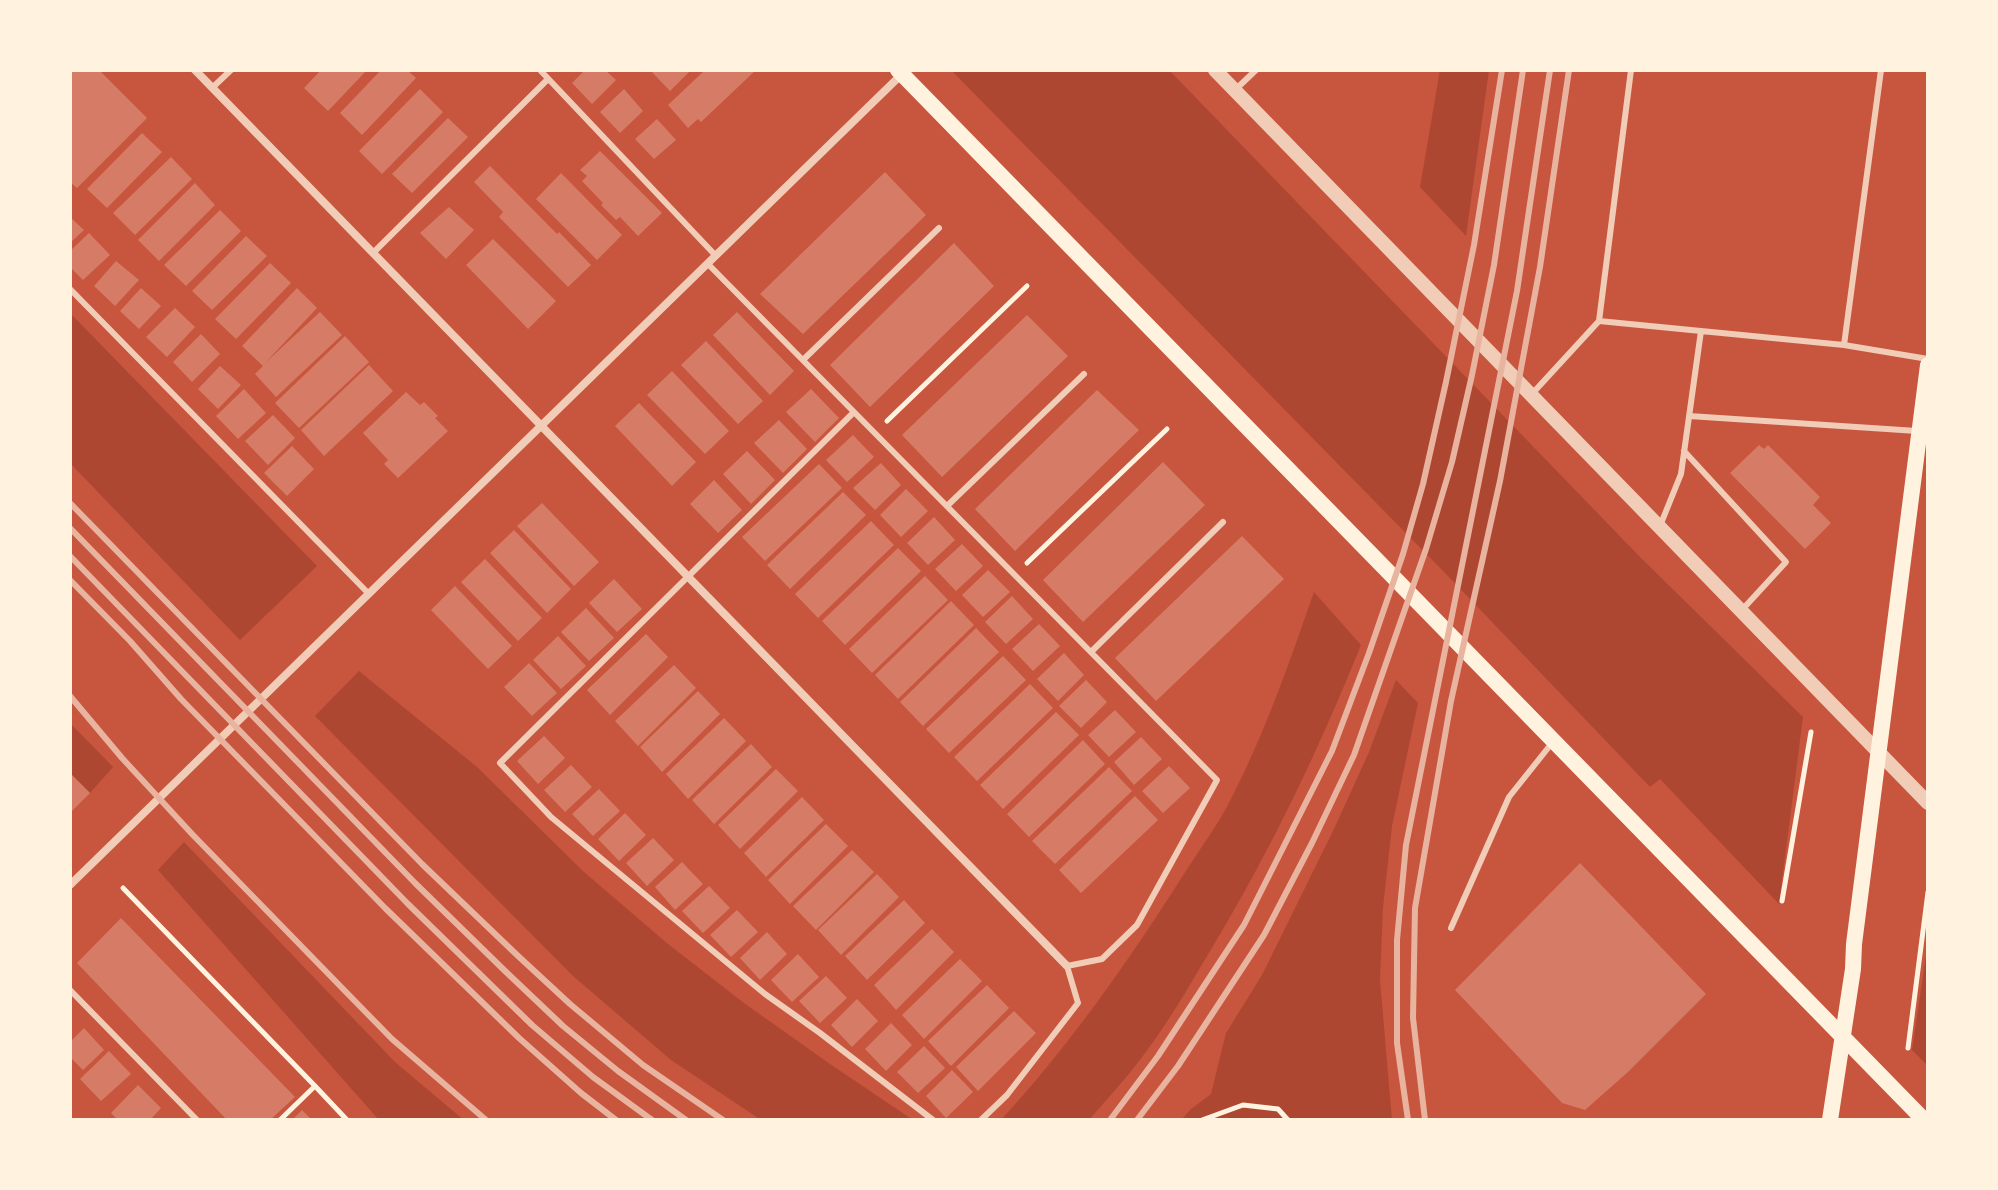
<!DOCTYPE html>
<html>
<head>
<meta charset="utf-8">
<style>
  body { margin:0 }
  #map { position:relative; width:1998px; height:1190px; overflow:hidden; background:#c8553d; font-family:"IBM Plex Sans",sans-serif }
  canvas { display:block }
  .frame { position:absolute; inset:0; border:72px solid #fff3e0; pointer-events:none }
</style>
</head>
<body>
<div id="map">
<canvas width="1998" height="1190"></canvas>
<div class="frame"></div>
</div>
<script>
const c = document.querySelector('canvas').getContext('2d');
c.lineJoin = 'round';
function fill(path, color) { c.fillStyle = color; c.fill(path, 'evenodd'); }
function stroke(path, color, width, dash) { c.strokeStyle = color; c.lineWidth = width; c.lineCap = dash ? 'butt' : 'round'; c.setLineDash(dash || []); c.stroke(path); }
const green = new Path2D(`
  M951,70h218l470,486 164,161 -24,187 -119,-125 -10,8 -204,-213z
  M1440,70h49l-23,166 -46,-49z
  M70,313l247,253 -77,74 -170,-177z
  M1314,592l47,53c-43,106 -89,203 -148,301 -21,35 -41,71 -65,103 -18,25 -39,48 -59,71h-88c68,-74 127,-158 181,-243 17,-27 37,-53 51,-82 33,-65 57,-134 81,-203z
  M359,671l118,96 107,105 84,72 76,59 86,61 83,56h-152l-90,-60 -98,-84 -258,-260z
  M1396,680l22,23 -26,123 -9,82 -3,72 12,140h-211l10,-11 20,-15 15,-61 36,-58 72,-146 35,-77z
  M70,723l43,44 -23,26 -20,-20z
  M184,842l212,221 68,57h-85l-221,-250z
  M1928,942v124l-16,-16z`);
const building = new Path2D(`
  M70,70h29l48,48 -70,70 -7,-6z
  M321,70h46l-39,41 -24,-23z
  M381,70h26l9,8 -54,57 -22,-22z
  M585,70h20l11,10 -24,24 -20,-21z
  M650,70h41l-21,21z
  M705,70h51l-55,52 -3,-3 -10,9 -20,-23z
  M420,89l23,23 -61,62 -23,-23z
  M624,89l19,22 -23,22 -20,-21z
  M448,118l20,19 -56,56 -20,-19z
  M657,119l19,21 -22,19 -19,-20z
  M142,133l20,19 -55,56 -20,-19z
  M600,151l62,62 -24,23 -18,-19 -4,3 -15,-15 2,-2 -21,-22 5,-5 -7,-6z
  M171,157l21,22 -57,56 -22,-22z
  M490,166l67,68 2,-2 32,33 -23,22 -69,-70 4,-5 -29,-30z
  M885,172l41,43 -123,119 -43,-40z
  M561,173l61,62 -25,25 -61,-61z
  M195,183l20,22 -56,56 -21,-21z
  M449,207l25,23 -28,29 -26,-26z
  M220,210l21,21 -55,55 -22,-21z
  M70,217l14,13 -14,13z
  M89,233l21,22 -27,25 -13,-13v-16z
  M246,236l21,20 -55,54 -20,-19z
  M493,239l63,62 -28,28 -62,-64z
  M954,243l40,43 -124,121 -40,-42z
  M116,261l23,19 -24,26 -21,-20z
  M270,263l21,20 -55,56 -21,-20z
  M141,288l20,18 -22,23 -19,-18z
  M297,288l20,20 -52,55 55,-51 22,23 -66,62 -21,-23 8,-8 -21,-20z
  M175,308l20,19 -28,30 -21,-20z
  M737,312l57,59 -24,24 -57,-60z
  M1027,315l41,41 -126,121 -40,-42z
  M201,334l19,20 -28,28 -19,-20z
  M345,336l24,26 -70,66 -24,-25z
  M706,341l57,60 -25,23 -57,-59z
  M369,365l24,26 -69,65 -23,-26z
  M220,366l21,19 -23,24 -20,-20z
  M672,371l57,60 -24,23 -58,-59z
  M244,389l22,24 -28,26 -22,-23z
  M811,389l28,29 -24,24 -29,-30z
  M1097,390l42,40 -124,121 -40,-42z
  M406,392l14,13 4,-3 14,14 -3,2 13,13 -50,47 -14,-14 4,-4 -25,-27z
  M639,403l57,59 -24,24 -57,-60z
  M273,415l22,23 -27,27 -23,-24z
  M779,420l28,29 -24,24 -29,-30z
  M853,435l21,22 -27,25 -21,-22z
  M1759,445l5,4 4,-4 52,52 -7,8 18,18 -26,26 -75,-76z
  M292,446l22,23 -27,27 -23,-23z
  M747,451l28,29 -24,24 -28,-30z
  M1163,462l42,43 -122,117 -40,-42z
  M881,463l20,22 -26,25 -22,-22z
  M819,464l23,24 -77,73 -23,-24z
  M714,480l28,30 -24,23 -28,-29z
  M906,489l22,22 -27,26 -21,-22z
  M843,492l23,23 -76,74 -23,-24z
  M542,503l57,59 -25,24 -57,-60z
  M934,517l21,23 -27,25 -21,-22z
  M871,521l23,24 -76,73 -23,-24z
  M514,530l57,59 -24,24 -57,-60z
  M1242,536l42,43 -128,122 -41,-43z
  M962,544l21,22 -27,25 -21,-22z
  M898,548l23,23 -76,74 -23,-24z
  M485,559l57,59 -24,23 -57,-59z
  M988,570l22,22 -27,25 -21,-22z
  M925,576l23,24 -76,73 -23,-24z
  M614,579l28,30 -25,23 -28,-29z
  M455,586l57,60 -24,23 -57,-59z
  M1012,596l21,23 -27,25 -21,-22z
  M951,601l23,24 -76,74 -23,-24z
  M586,608l28,30 -25,23 -28,-29z
  M1039,624l21,22 -27,25 -21,-22z
  M976,628l23,24 -76,74 -23,-24z
  M646,634l22,23 -58,58 -23,-25z
  M558,636l28,30 -25,23 -28,-29z
  M1064,653l20,22 -26,26 -21,-22z
  M1003,656l23,24 -77,73 -23,-24z
  M529,663l28,30 -25,23 -28,-29z
  M674,665l22,23 -58,58 -23,-25z
  M1086,680l21,22 -26,26 -22,-22z
  M1030,684l23,24 -76,73 -23,-24z
  M698,691l22,23 -58,58 -22,-25z
  M1115,710l21,22 -27,25 -21,-22z
  M1056,712l23,23 -76,74 -23,-24z
  M724,718l22,23 -58,58 -22,-25z
  M544,736l21,22 -27,26 -21,-23z
  M1141,737l21,22 -28,26 -20,-23z
  M1083,740l22,24 -76,73 -22,-23z
  M751,744l21,23 -58,57 -22,-24z
  M571,765l21,22 -27,25 -21,-22z
  M1169,766l21,22 -27,25 -21,-22z
  M1109,767l23,24 -77,73 -23,-23z
  M776,769l22,22 -58,58 -22,-24z
  M70,773l20,20 -20,20z
  M599,789l21,22 -27,25 -21,-22z
  M1135,796l23,24 -77,73 -22,-23z
  M802,797l22,23 -58,57 -22,-24z
  M625,813l21,22 -27,26 -21,-22z
  M826,824l22,22 -58,58 -22,-24z
  M653,838l21,22 -27,26 -21,-23z
  M852,850l22,22 -58,58 -23,-24z
  M682,862l21,22 -28,26 -20,-23z
  M1580,863l126,131 -78,78 -43,38 -23,-7 -107,-113z
  M877,874l22,23 -58,58 -23,-25z
  M709,886l21,22 -27,25 -21,-22z
  M904,900l21,23 -58,57 -22,-24z
  M737,910l21,22 -27,25 -21,-22z
  M121,918l174,179 -25,23h-43l-150,-157z
  M932,929l22,23 -58,58 -22,-25z
  M767,932l20,22 -27,26 -20,-22z
  M798,954l21,23 -27,25 -21,-22z
  M960,959l22,22 -58,58 -22,-24z
  M826,976l21,22 -27,25 -21,-22z
  M987,985l22,23 -58,58 -23,-25z
  M857,999l21,22 -26,26 -21,-22z
  M1014,1011l22,22 -58,58 -22,-24z
  M891,1023l21,22 -26,26 -21,-22z
  M84,1028l20,22 -21,20 -13,-13v-15z
  M924,1046l21,22 -27,25 -21,-21z
  M109,1051l22,23 -30,27 -21,-22z
  M952,1070l21,22 -27,26 -20,-22z
  M138,1085l23,23 -11,12h-32l-7,-7z
  M302,1110l10,10h-20z`);
const path = new Path2D(`
  M887,421l140,-135
  M1027,563l140,-134
  M123,888l192,198
  M1782,901l29,-169
  M1908,1048l20,-156
  M280,1120l35,-34 32,34
  M1202,1120l41,-15 35,4 10,11`);
const service = new Path2D(`
  M540,70l176,186
  M212,88l19,-18
  M1235,90l21,-20
  M373,253l175,-174
  M708,264l509,516 -80,145 -35,34 -35,7 11,37 -71,92 -26,25
  M70,289l299,305
  M1599,321l245,24 84,14
  M1844,345l37,-275
  M803,360l136,-132
  M1531,395l68,-74 32,-251
  M854,412l-354,351 51,54 214,177 55,39 113,87
  M1689,416l228,15
  M1684,451l102,111 -45,49
  M947,506l137,-132
  M1660,526l21,-52 20,-143
  M1091,652l132,-130
  M1451,928l58,-131 43,-54
  M70,990l127,130`);
const minor = new Path2D(`
  M195,70l872,896
  M70,885l833,-812`);
const tertiary = new Path2D(`
  M1215,70l713,733`);
const secondary = new Path2D(`
  M898,70l1026,1050
  M1830,1120l23,-151 1,-25 74,-579`);
const rail = new Path2D(`
  M70,503l352,361 95,91 53,49 73,61 80,55
  M70,528l345,355 89,87 59,56 55,45 68,49
  M70,556l338,348 124,121 61,52 59,43
  M70,580l60,61 51,58 204,209 134,130 62,55 35,27
  M70,696l52,62 70,76 154,158 46,47 94,81
  M1110,1120l48,-64 86,-131 88,-174 37,-98 34,-99 20,-70 23,-102 28,-137 28,-175
  M1137,1120l41,-54 86,-131 48,-92 42,-88 72,-206 26,-87 20,-87 22,-110 29,-195
  M1408,1120l-11,-77v-103l9,-95 111,-554 33,-221
  M1425,1120l-12,-102 2,-110 36,-207 49,-220 40,-214 29,-197`);
fill(green, '#ae4732');
fill(building, '#d67c66');
stroke(path, '#fff3e0', 5);
stroke(service, '#f1ccb7', 6);
stroke(minor, '#f1ccb7', 8);
stroke(tertiary, '#f1ccb7', 14);
stroke(secondary, '#fff3e0', 16);
stroke(rail, '#e9b49f', 6);
</script>
</body>
</html>
